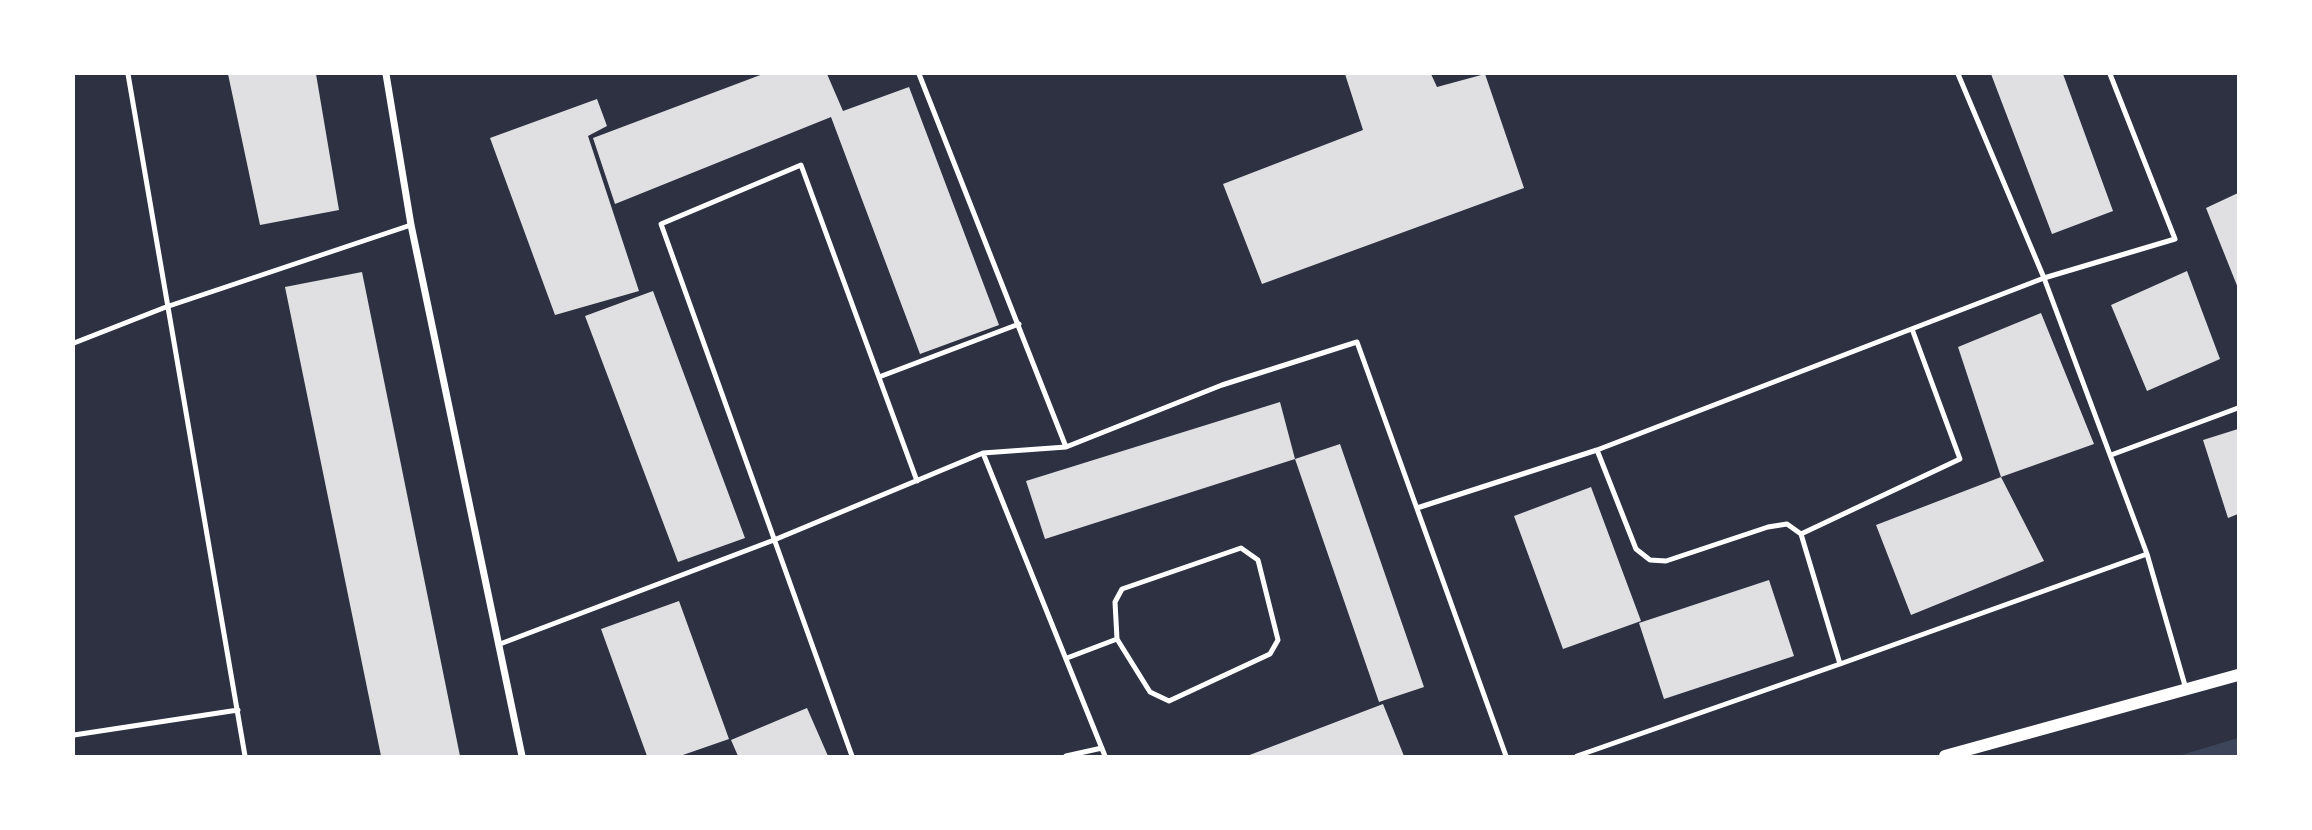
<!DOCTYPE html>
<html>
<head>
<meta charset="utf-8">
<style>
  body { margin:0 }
  #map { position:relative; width:2312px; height:830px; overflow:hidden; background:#2d3142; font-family:Helvetica,sans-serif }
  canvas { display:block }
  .frame { position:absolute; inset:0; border:75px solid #fff; pointer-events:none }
</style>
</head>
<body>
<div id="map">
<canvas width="2312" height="830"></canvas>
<div class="frame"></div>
</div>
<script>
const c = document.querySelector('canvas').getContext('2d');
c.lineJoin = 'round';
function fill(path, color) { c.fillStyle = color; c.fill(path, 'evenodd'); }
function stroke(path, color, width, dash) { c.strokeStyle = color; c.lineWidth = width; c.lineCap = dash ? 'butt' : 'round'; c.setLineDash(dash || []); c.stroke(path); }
const green = new Path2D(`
  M2238,738v18h-60z`);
const building = new Path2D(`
  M228,74h88l23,136 -79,15z
  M763,74h64l16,37 66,-24 90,238 -79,29 -89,-237 -216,87 -22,-66z
  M1345,74h86l6,13 48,-13 39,114 -262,96 -39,-100 140,-54z
  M1991,74h72l50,137 -61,23z
  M597,99l10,27 -19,10 51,155 -84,24 -65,-177z
  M2238,193v95l-32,-80z
  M2187,271l33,88 -73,32 -36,-86z
  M362,272l98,484h-79l-96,-469z
  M653,291l92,247 -67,24 -93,-246z
  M2041,313l53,131 -93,33 -43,-130z
  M1280,402l15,57 -250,80 -19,-58z
  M2238,429v85l-10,4 -25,-78z
  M1340,444l84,243 -45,15 -84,-243z
  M2001,477l43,84 -133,54 -35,-90z
  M1591,487l50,134 -78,28 -49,-133z
  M1769,580l25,76 -130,43 -25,-76z
  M679,601l50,138 -49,17h-33l-46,-127z
  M1383,704l21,52h-157z
  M807,708l21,48h-90l-7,-16z`);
const service = new Path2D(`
  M128,74l117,682
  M919,74l147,373
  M74,343l92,-36 245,-82
  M879,377l140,-53
  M983,453l122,303
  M2111,455l127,-47
  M1417,508l180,-58 447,-172 131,-39 -65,-165
  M1801,534l159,-75 -48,-130
  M1241,548l17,12 20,80 -8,14 -101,47 -19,-9 -33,-53 -2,-37 7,-13z
  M2147,554l39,135
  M500,644l274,-104 209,-87 83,-6 156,-62 135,-43 149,414
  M1067,658l50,-19
  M1840,664l307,-110 -103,-276 -86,-204
  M74,735l164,-25
  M852,756l-191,-532 140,-59 116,316
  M1066,756l36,-8
  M1577,756l263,-92 -39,-130 -14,-10 -19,3 -102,34 -16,-1 -14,-11 -39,-99`);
const minor = new Path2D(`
  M386,74l25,151 111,531`);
const tertiary = new Path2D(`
  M1945,756l293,-81`);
fill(green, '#3c4559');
fill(building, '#e0e0e3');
stroke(service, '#fff', 5);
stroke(minor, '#fff', 7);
stroke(tertiary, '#fff', 12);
</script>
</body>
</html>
